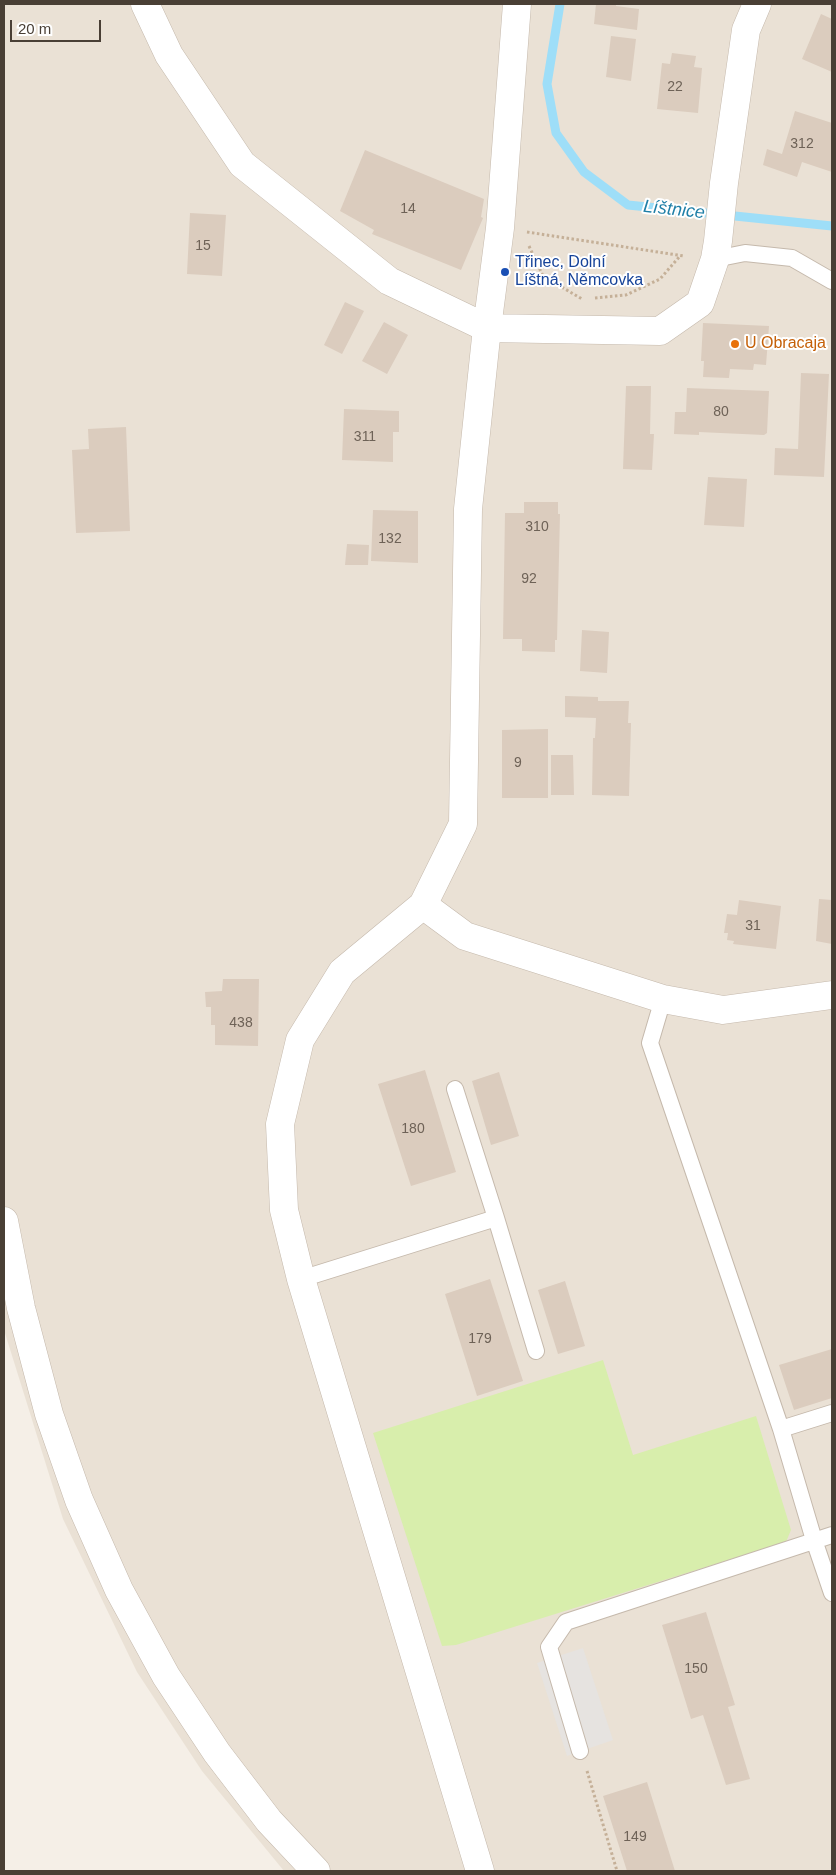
<!DOCTYPE html>
<html>
<head>
<meta charset="utf-8">
<style>
  body { margin:0 }
  #map { position:relative; width:836px; height:1875px; overflow:hidden; background:#f5efe7; font-family:Arial,sans-serif }
  canvas { display:block }
  .frame { position:absolute; inset:0; border:5px solid #493f35; pointer-events:none }
  .scale { position:absolute; left:10px; top:20px; width:91px; height:22px; box-sizing:border-box; border:2px solid #493f35; border-top:0; padding-left:6px; font-size:15px; line-height:18px; white-space:nowrap; color:#493f35; -webkit-text-stroke:4px #fff; paint-order:stroke }
</style>
</head>
<body>
<div id="map">
<canvas width="836" height="1875"></canvas>
<div class="frame"></div>
<div class="scale">20 m</div>
</div>
<script>
const c = document.querySelector('canvas').getContext('2d');
c.lineJoin = 'round';
function fill(path, color) { c.fillStyle = color; c.fill(path, 'evenodd'); }
function stroke(path, color, width, dash) { c.strokeStyle = color; c.lineWidth = width; c.lineCap = dash ? 'butt' : 'round'; c.setLineDash(dash || []); c.stroke(path); }
function label(font, color, halo, rows, align = 'center') {
  c.font = font + ' Arial,sans-serif'; c.lineWidth = 4; c.setLineDash([]); c.textBaseline = 'middle'; c.strokeStyle = halo; c.fillStyle = color; for (const [text, x, y, turn = 0] of rows) {
    c.save(); c.translate(x, y); c.rotate((+turn || 0) * Math.PI / 180); c.textAlign = isNaN(turn) ? turn : align; if (halo) c.strokeText(text, 0, 0); c.fillText(text, 0, 0); c.restore();
  }
}
const residential = new Path2D(`
  M4,4h828v1867h-548l-82,-100 -65,-99 -74,-153 -59,-189z`);
const green = new Path2D(`
  M603,1360l30,95 123,-39 35,114 -5,12 -330,103 -14,1 -69,-213z`);
const parking = new Path2D(`
  M583,1648l30,92 -46,16 -30,-93z`);
const stream = new Path2D(`
  M560,4l-13,80 9,49 28,39 44,33 204,21`);
const building = new Path2D(`
  M596,4h20v2l23,3 -2,21 -43,-6z
  M821,14l11,5v53l-30,-13z
  M611,36l25,3 -5,42 -25,-4z
  M672,53l24,3 -2,11 8,1 -4,45 -41,-4 5,-46 8,1z
  M795,111l37,12v49l-30,-10 -5,15 -34,-12 4,-16 15,5z
  M365,150l119,49 -3,18 2,1 -22,52 -89,-36 2,-4 -34,-19z
  M190,213l36,2 -4,61 -35,-2z
  M345,302l19,9 -22,43 -18,-9z
  M384,322l24,13 -21,39 -25,-13z
  M703,323l66,3 -3,39 -12,-1 -1,6 -23,-1 -1,9 -26,-1 1,-16h-3z
  M801,373l28,1 -5,103 -50,-2 1,-27 23,1z
  M626,386h25l-1,48h4l-2,36 -29,-1z
  M687,388l82,3 -2,42 -3,2 -65,-3v3l-25,-1 1,-22h11z
  M344,409l55,2v21h-6v30l-51,-2z
  M126,427l4,104 -54,2 -4,-83 17,-1 -1,-20z
  M708,477l39,2 -3,48 -40,-2z
  M524,502h34v12h2l-3,126h-2v12l-33,-1v-12h-19l2,-126h19z
  M373,510l45,1v52l-47,-2z
  M347,544l22,1 -1,20h-23z
  M582,630l27,2 -2,41 -27,-2z
  M565,696l33,1v4h31l-1,22h3l-2,73 -37,-1 1,-57h2l1,-20 -31,-1z
  M548,729v69h-46v-68z
  M551,755h22l1,40h-23z
  M819,899l13,1v44l-16,-3z
  M739,900l42,6 -5,43 -43,-5 1,-3 -7,-1 1,-7h-4l3,-19 10,1z
  M223,979h36l-1,67 -43,-1v-20h-4v-18h-5l-1,-15 17,-1z
  M425,1070l31,102 -45,14 -33,-102z
  M499,1072l20,64 -28,9 -19,-64z
  M490,1279l33,102 -46,15 -32,-102z
  M565,1281l20,65 -27,8 -20,-64z
  M832,1349v49l-38,12 -15,-45z
  M706,1612l29,93 -7,2 22,72 -24,6 -23,-70 -12,4 -29,-94z
  M647,1782l28,89h-48l-24,-75z`);
const path = new Path2D(`
  M527,232l157,24
  M529,246l14,30 39,23
  M595,298l31,-3 34,-16 20,-23
  M587,1771l30,100`);
const service = new Path2D(`
  M715,259l30,-6 47,5 40,23
  M663,999l-13,44 131,386 33,111 18,53
  M455,1089l41,129 40,133
  M301,1279l195,-61
  M781,1429l51,-16
  M580,1751l-31,-104 17,-25 266,-87`);
const minor = new Path2D(`
  M145,4l24,51 73,109 147,117 98,47 13,-100 17,-224
  M423,905l42,31 198,63 60,11 109,-15
  M480,1871l-179,-592 -17,-69 -4,-86 20,-84 42,-68 81,-67 40,-81 5,-315 19,-181 173,3 40,-28 15,-44 3,-18 6,-58 22,-153 11,-26`);
const tertiary = new Path2D(`
  M4,1221l17,87 28,106 30,86 40,90 47,86 51,77 52,68 47,50`);
const markers = [
  [505,272,5,"#1a4fb4"],
  [735,344,5,"#e8710a"]
];
const numberNames = [
  ["22",675,87],
  ["312",802,144],
  ["14",408,209],
  ["15",203,246],
  ["80",721,412],
  ["311",365,437],
  ["310",537,527],
  ["132",390,539],
  ["92",529,579],
  ["9",518,763],
  ["31",753,926],
  ["438",241,1023],
  ["180",413,1129],
  ["179",480,1339],
  ["150",696,1669],
  ["149",635,1837]
];
const transitNames = [
  ["Třinec, Dolní",515,263],
  ["Líštná, Němcovka",515,281]
];
const foodNames = [
  ["U Obracaja",745,344]
];
const waterNames = [
  ["Líštnice",674,210,6]
];
fill(residential, '#eae1d5');
fill(green, '#d8eeac');
fill(parking, '#e6e3e0');
stroke(stream, '#9edef8', 9);
fill(building, '#dbccbe');
stroke(service, '#c5b9ac', 18);
stroke(minor, '#c5b9ac', 29);
stroke(tertiary, '#c5b9ac', 29);
stroke(path, '#c5b098', 3, [2.5, 2.5]);
stroke(service, '#fff', 16);
stroke(minor, '#fff', 28);
stroke(tertiary, '#fff', 28);
for (const [x, y, r, color] of markers) { const dot = new Path2D(); dot.arc(x, y, r, 0, 2 * Math.PI); c.fillStyle = color; c.fill(dot); stroke(dot, '#fff', 2); }
label('14px', '#6e6257', null, numberNames);
label('16px', '#164399', '#fff', transitNames, 'left');
label('16px', '#c56008', '#fff', foodNames, 'left');
label('italic 18px', '#1f7fa7', '#fff', waterNames);
</script>
</body>
</html>
